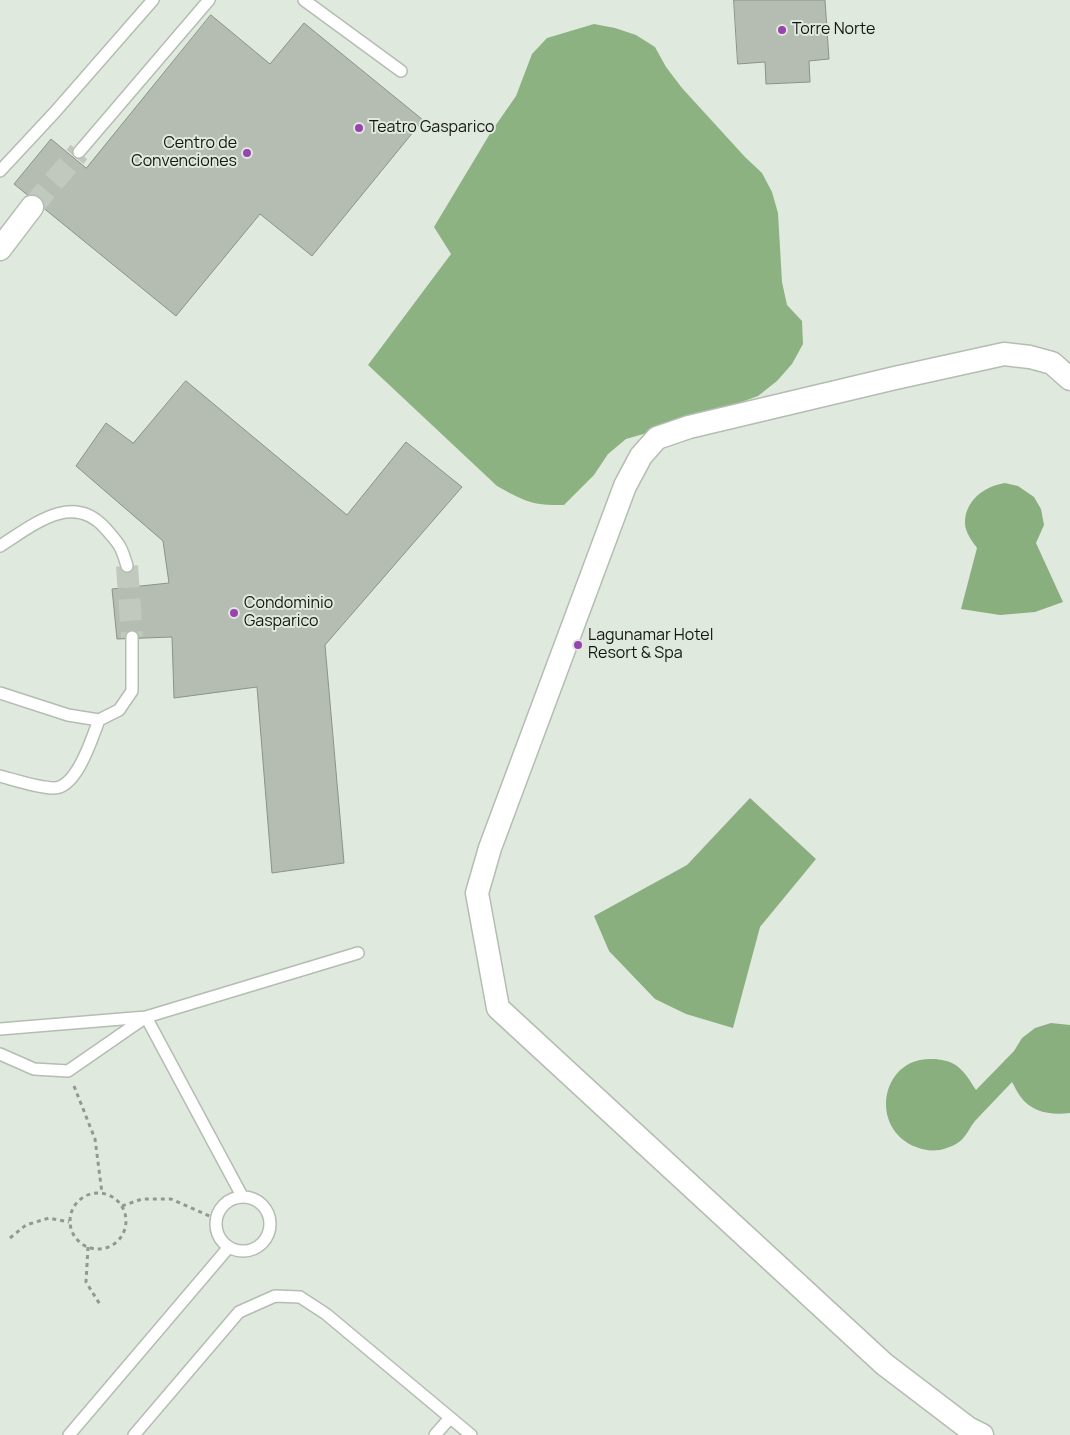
<!DOCTYPE html>
<html>
<head>
<meta charset="utf-8">
<style>
  body { margin:0 }
  canvas { display:block; background:#e0e9de }
</style>
</head>
<body>
<canvas width="1070" height="1435"></canvas>
<script>
const c = document.querySelector('canvas').getContext('2d');
c.lineJoin = 'round';
function fill(path, color) { c.fillStyle = color; c.fill(path, 'evenodd'); }
function stroke(path, color, width, dash) { c.strokeStyle = color; c.lineWidth = width; c.lineCap = dash ? 'butt' : 'round'; c.setLineDash(dash || []); c.stroke(path); }
function label(font, color, halo, rows, align = 'center') {
  c.font = font + ' Manrope,sans-serif'; c.lineWidth = 4; c.setLineDash([]); c.textBaseline = 'middle'; c.strokeStyle = halo; c.fillStyle = color; for (const [text, x, y, turn = 0] of rows) {
    c.save(); c.translate(x, y); c.rotate((+turn || 0) * Math.PI / 180); c.textAlign = isNaN(turn) ? turn : align; if (halo) c.strokeText(text, 0, 0); c.fillText(text, 0, 0); c.restore();
  }
}
const forest = new Path2D(`
  M594,24l21,4 21,7 19,12 11,20 16,21 63,69 17,16 10,19 6,21 4,69 5,23 15,16 1,23 -11,20 -15,17 -19,15 -66,24 -66,19 -18,15 -14,21 -30,30c-31,1 -40,-4 -67,-19l-129,-121 83,-111 -17,-27 57,-95 25,-36 16,-42 15,-16z`);
const water = new Path2D(`
  M1005,483l13,3 16,11 7,12 3,16 -8,18 27,59 -28,10 -35,3 -39,-6 16,-61c-5,-7 -12,-16 -12,-25 0,-23 20,-37 40,-40z
  M750,798l66,61 -56,68 -27,101 -47,-14 -31,-15 -46,-48 -15,-35 93,-51z
  M1051,1023l19,2v88c-19,2 -38,0 -50,-17 -3,-4 -5,-9 -8,-14 -12,13 -25,26 -37,39 -5,6 -9,16 -16,21 -13,9 -29,11 -43,5 -48,-19 -35,-90 16,-88 9,0 18,2 25,7 9,7 13,15 19,24l38,-39 8,-13 13,-10z`);
const building = new Path2D(`
  M734,0h91l4,59 -20,2 1,21 -44,2 -1,-22 -27,2z
  M211,15l59,49 34,-41 119,97 -111,136 -52,-42 -84,102 -162,-132 37,-45 35,29z
  M186,381l161,134 59,-73 56,45 -137,158 19,218 -72,10 -15,-186 -83,11 -2,-61 -55,2 -5,-50 57,-6 -6,-42 -87,-75 30,-43 27,20z`);
const streetTunnel = new Path2D(`
  M32,207l47,-55
  M127,566l5,71`);
const path = new Path2D(`
  M74,1086l21,53 7,54
  M70 1221a28 28 0 1 1 56 0a28 28 0 1 1-56 0Z
  M122,1206l20,-7h29l45,20
  M10,1238l16,-13 23,-7 20,4
  M88,1247l-2,35 15,24`);
const lane = new Path2D(`
  M304,0l97,71
  M79,152l130,-152
  M0,171l55,-59 98,-112
  M0,546c32,-20 72,-55 105,-18 14,16 16,17 22,38
  M0,693l68,22 31,5 20,-10 13,-19v-54
  M0,776c15,4 39,12 54,12 23,0 38,-50 45,-68
  M0,1029l146,-12 96,179
  M0,1054l34,15 34,2 78,-54 212,-64
  M216 1224a27 27 0 1 1 54 0a27 27 0 1 1-54 0Z
  M69,1435l160,-188
  M134,1435l105,-123 36,-16 25,1 26,17 145,121
  M435,1435l15,-17`);
const street = new Path2D(`
  M0,249l32,-42
  M982,1435l-14,-7 -84,-64 -386,-356 -21,-115 13,-45 135,-362 16,-30 16,-18 32,-11 206,-49 109,-24 26,3 22,6 18,16`);
const markers = [
  [782,30,5,"#9a43b0"],
  [359,128,5,"#9a43b0"],
  [247,153,5,"#9a43b0"],
  [234,613,5,"#9a43b0"],
  [578,645,5,"#9a43b0"]
];
const poiNames = [
  ["Torre Norte",792,30],
  ["Teatro Gasparico",369,128],
  ["Centro de",237,144,"right"],
  ["Convenciones",237,162,"right"],
  ["Condominio",244,604],
  ["Gasparico",244,622],
  ["Lagunamar Hotel",588,636],
  ["Resort & Spa",588,654]
];
fill(forest, '#8cb282');
fill(water, '#89af7f');
fill(building, '#b5bdb3');
stroke(building, '#8a9388', 1);
stroke(streetTunnel, '#c1c9bf', 22, [22, 11]);
stroke(lane, '#b4bdb2', 14);
stroke(street, '#b4bdb2', 25);
stroke(path, '#929990', 3, [4, 4]);
stroke(lane, '#fff', 11);
stroke(street, '#fff', 22);
for (const [x, y, r, color] of markers) { const dot = new Path2D(); dot.arc(x, y, r, 0, 2 * Math.PI); c.fillStyle = color; c.fill(dot); stroke(dot, '#e0e9de', 2); }
label('16px', '#131612', '#e0e9de', poiNames, 'left');
</script>
</body>
</html>
